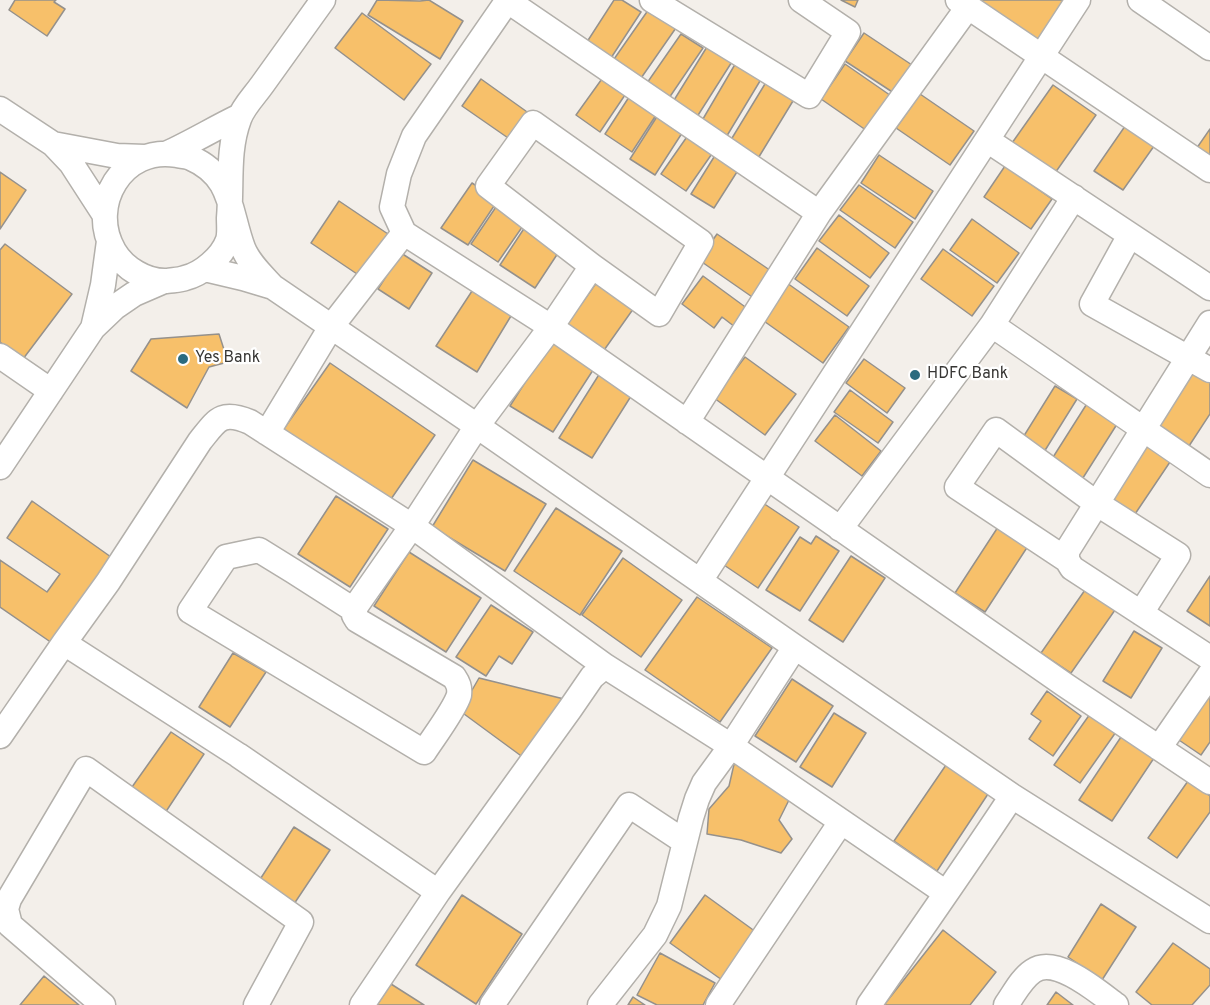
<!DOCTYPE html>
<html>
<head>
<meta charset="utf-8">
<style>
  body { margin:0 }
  canvas { display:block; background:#f3efea }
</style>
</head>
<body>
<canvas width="1210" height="1005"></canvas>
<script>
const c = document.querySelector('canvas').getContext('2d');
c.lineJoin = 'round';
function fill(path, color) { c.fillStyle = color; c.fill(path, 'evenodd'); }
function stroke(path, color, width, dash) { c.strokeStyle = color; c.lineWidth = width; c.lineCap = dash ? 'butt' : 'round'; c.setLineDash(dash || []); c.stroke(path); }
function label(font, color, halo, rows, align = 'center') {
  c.font = font + ' Overpass,sans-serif'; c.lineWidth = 4.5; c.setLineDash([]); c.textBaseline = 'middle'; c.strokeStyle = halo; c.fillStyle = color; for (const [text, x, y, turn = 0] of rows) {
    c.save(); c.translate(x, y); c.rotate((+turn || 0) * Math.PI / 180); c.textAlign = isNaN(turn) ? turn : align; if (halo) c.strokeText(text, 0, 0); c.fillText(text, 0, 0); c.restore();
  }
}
const building = new Path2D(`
  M15,0h41l-2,2 11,7 -18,27 -38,-26z
  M377,0l43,1 9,-1 34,21 -23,38 -72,-44z
  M614,0h8l19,12 -32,49 -24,-16z
  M841,0h17l-3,7z
  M975,0h92l-31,44z
  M651,6l27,19 -39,56 -27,-19z
  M362,13l69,51 -27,36 -69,-52z
  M864,33l54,36 -18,28 -55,-36z
  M681,34l22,14 -34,50 -22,-15z
  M710,42l25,15 -40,63 -24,-15z
  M737,61l26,15 -38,63 -25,-15z
  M845,64l52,36 -24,35 -52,-36z
  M604,76l23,16 -27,40 -24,-17z
  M481,79l49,35 -19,26 -49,-34z
  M768,79l28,17 -39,64 -28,-17z
  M1053,85l43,30 -41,58 -43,-30z
  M631,94l27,18 -26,40 -27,-18z
  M920,94l54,37 -24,34 -54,-37z
  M658,115l26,15 -29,45 -25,-16z
  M1130,119l29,20 -36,51 -29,-19z
  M1210,129v37l-18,-11z
  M691,131l25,17 -30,43 -25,-17z
  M719,149l23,15 -28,44 -23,-14z
  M879,155l54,36 -18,28 -54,-36z
  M1005,166l47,33 -21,30 -47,-32z
  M0,172l26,18 -26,39z
  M472,183l26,17 -30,45 -27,-17z
  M859,185l54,37 -18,26 -55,-38z
  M339,201l49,33 -28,42 -49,-33z
  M500,201l27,19 -29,42 -27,-18z
  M839,215l50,38 -19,25 -51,-37z
  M972,219l47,34 -22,30 -47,-33z
  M527,224l35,23 -27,41 -35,-23z
  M717,234l60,41 -19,26 -59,-41z
  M5,244l67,50 -49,65 -23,-17v-92z
  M817,248l52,38 -22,30 -52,-37z
  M943,249l51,37 -22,30 -51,-37z
  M401,253l31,20 -23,36 -31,-20z
  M703,276l45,33 -13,18 -13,-10 -8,11 -32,-24z
  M599,279l37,26 -34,48 -37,-26z
  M787,283l62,44 -26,36 -62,-44z
  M474,288l40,23 -37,61 -41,-26z
  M219,334l9,28 -19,5 -22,41 -56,-37 20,-32z
  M552,340l43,27 -42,65 -43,-26z
  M745,357l51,37 -31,41 -51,-37z
  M864,359l41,29 -18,25 -41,-30z
  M330,363l105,72 -46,67 -106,-72z
  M1194,365l16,10v39l-21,32 -34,-22z
  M600,373l33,20 -41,65 -33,-20z
  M1055,386l22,13 -33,53 -22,-13z
  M850,390l43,32 -15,21 -44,-31z
  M1088,402l31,19 -38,60 -31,-19z
  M835,415l46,36 -19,25 -47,-35z
  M1149,440l25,16 -43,64 -25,-16z
  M473,460l73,44 -41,67 -73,-44z
  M336,496l52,33 -38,58 -52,-33z
  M32,501l79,56 -59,86 -52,-36v-47l47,32 13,-18 -53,-36z
  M760,501l39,26 -41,61 -40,-27z
  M556,508l66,43 -42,64 -66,-44z
  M998,527l30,19 -43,66 -30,-19z
  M816,536l23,15 -39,60 -34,-21 34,-53 11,7z
  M409,552l72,46 -35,54 -72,-46z
  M851,556l34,22 -42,64 -34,-22z
  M623,558l59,42 -41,57 -59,-42z
  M1210,576v50l-23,-15z
  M1085,590l30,20 -44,63 -30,-20z
  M697,597l75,51 -52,74 -75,-52z
  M491,605l42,27 -21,32 -13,-8 -13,20 -30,-19z
  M1134,631l28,17 -31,50 -28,-17z
  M233,653l33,19 -36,55 -31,-20z
  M479,678l85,21 -40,59 -64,-47z
  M792,679l41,27 -37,56 -41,-26z
  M1210,685v57l-9,13 -28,-19z
  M1047,691l34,25 -28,40 -24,-17 12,-18 -10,-7z
  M834,713l32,20 -34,54 -32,-20z
  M1090,714l26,18 -36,51 -26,-18z
  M1125,731l33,21 -46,69 -33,-21z
  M171,732l33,22 -39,59 -33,-26z
  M735,760l55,38 -11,22 13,19 -11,14 -40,-13 -34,-6 2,-25 20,-23z
  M946,765l42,29 -51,77 -43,-30z
  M1188,781l22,15v16l-33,46 -29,-20z
  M294,827l36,23 -38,57 -35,-23z
  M462,895l60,39 -46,70 -60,-39z
  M705,895l51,37 -34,48 -52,-37z
  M1101,904l35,23 -34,53 -34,-23z
  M943,930l53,42 -26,33h-86z
  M1173,943l37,26v16l-18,20h-40l-16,-13z
  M660,953l55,30 -12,22h-46l-20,-10z
  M44,976l35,29h-59z
  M391,984l33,21h-47z
  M1056,992l17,13h-26z
  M633,997l12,8h-17z`);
const minor = new Path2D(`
  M323,0c-20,28 -41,57 -61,85 -7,10 -19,22 -23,34 -12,32 -7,65 -10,99 0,7 1,16 -1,22 -6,17 -26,34 -43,38 -5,2 -12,2 -18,3 -21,1 -43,-13 -53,-30 -27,-46 9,-106 63,-96 5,1 10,1 14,3 42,18 38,53 52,90 6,15 19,27 30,39l204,139 318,221 217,149 198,125
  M508,0l-94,136 -15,38 -7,33 12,26 147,94 514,358 145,97
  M652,0l157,96 39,-64 -47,-32
  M958,0l252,170
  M1140,0l70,48
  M508,1l311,212
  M0,109l53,35 18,19 33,51
  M987,140l223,148
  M53,144l64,12 28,1
  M168,153c24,-11 47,-25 72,-37
  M1130,235l-38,69 118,66
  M205,269l38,9 30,9
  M1210,323l-143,228v9l5,8 138,90
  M992,325l218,150
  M93,328l10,-43 6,-44
  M0,356l51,35
  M687,422l132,-209 149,-206
  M267,433l64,-106 73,-94
  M0,467l93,-139 22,-21 19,-13 30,-13
  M840,529l152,-204 82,-128
  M1067,560l-110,-73 39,-57 100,73 82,52 -37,58
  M700,581l378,-581
  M354,610l-61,-39 -34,-21 -33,7 -36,54 234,141c9,-14 31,-43 35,-57 1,-8 -1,-12 -5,-18l-97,-57 -3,-5 2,-9 56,-80 65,-100 74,-99 41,-61 67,48 42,-72 -168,-119 -45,63 104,80
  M64,643l174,112 200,137
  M0,736l64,-93 44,-61 92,-141c17,-21 21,-31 50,-19l162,104 193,140
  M1159,748l51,-74
  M103,1005l-93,-80 -4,-16 3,-10 77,-130 215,153 -45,83
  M362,1005l76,-113 132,-183 22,-32 13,-11 126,80 215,147
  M492,1005l137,-200 56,37
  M600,1005l55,-70 14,-29 22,-88 6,-19 7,-16 27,-37 64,-99
  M718,1005l123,-183
  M869,1005c48,-70 97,-139 143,-209
  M1006,1005c8,-11 15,-26 27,-34 23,-16 65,21 83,34`);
const markers = [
  [183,359,6,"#2b6b7f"],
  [915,375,6,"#2b6b7f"]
];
const poiNames = [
  ["Yes Bank",195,359],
  ["HDFC Bank",927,375]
];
fill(building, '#f7c06a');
stroke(building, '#95918c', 1.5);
stroke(minor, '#b3b0ab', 27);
stroke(minor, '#fff', 24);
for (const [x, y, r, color] of markers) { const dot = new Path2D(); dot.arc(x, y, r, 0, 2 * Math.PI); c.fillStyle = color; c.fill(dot); stroke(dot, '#fff', 2); }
label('16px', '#373634', '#fff', poiNames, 'left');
</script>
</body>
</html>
